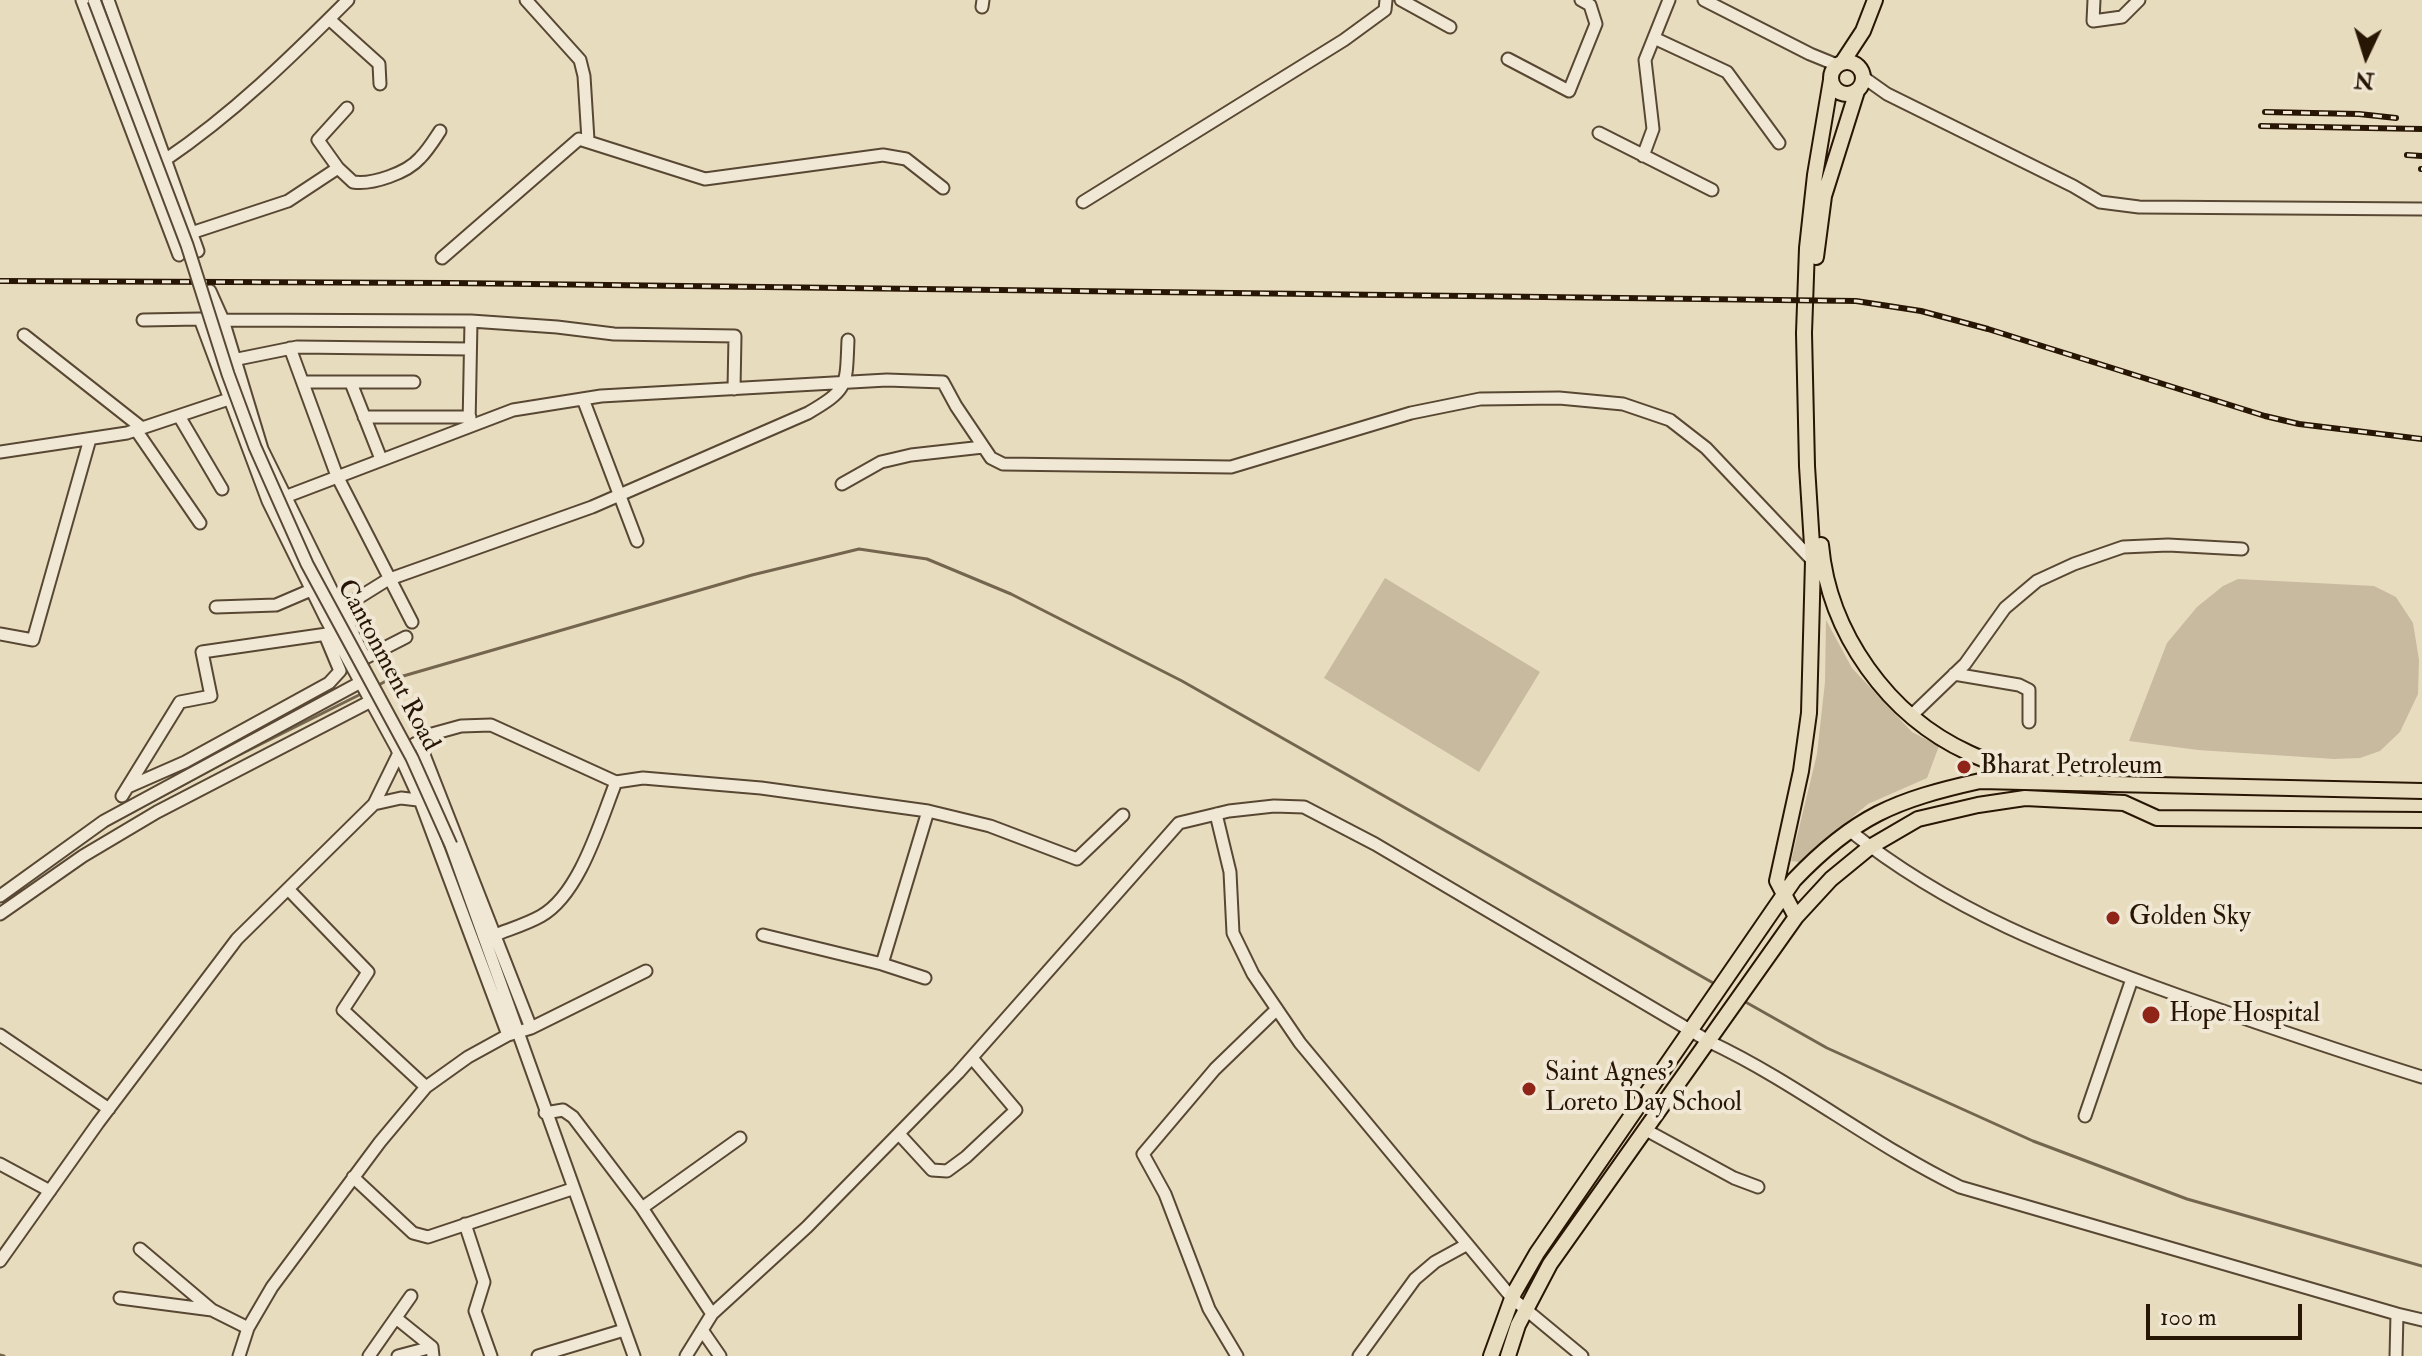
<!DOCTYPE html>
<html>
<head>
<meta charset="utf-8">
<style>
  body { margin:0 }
  #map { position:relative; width:2422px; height:1356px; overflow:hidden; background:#e8dcbf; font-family:"IM FELL Double Pica",serif }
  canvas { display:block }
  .north { position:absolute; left:2326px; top:16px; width:80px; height:80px; -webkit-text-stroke:6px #f0e8d5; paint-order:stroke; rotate:184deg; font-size:22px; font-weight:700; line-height:32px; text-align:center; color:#281604 }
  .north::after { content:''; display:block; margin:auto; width:28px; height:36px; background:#281604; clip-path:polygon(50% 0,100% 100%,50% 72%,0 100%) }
  .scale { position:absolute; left:2146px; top:1304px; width:156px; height:36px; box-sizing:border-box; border:4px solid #281604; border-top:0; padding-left:10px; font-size:24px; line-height:28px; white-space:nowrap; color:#281604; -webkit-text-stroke:6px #f0e8d5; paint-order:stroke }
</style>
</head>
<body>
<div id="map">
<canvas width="2422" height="1356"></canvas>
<div class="north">N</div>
<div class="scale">100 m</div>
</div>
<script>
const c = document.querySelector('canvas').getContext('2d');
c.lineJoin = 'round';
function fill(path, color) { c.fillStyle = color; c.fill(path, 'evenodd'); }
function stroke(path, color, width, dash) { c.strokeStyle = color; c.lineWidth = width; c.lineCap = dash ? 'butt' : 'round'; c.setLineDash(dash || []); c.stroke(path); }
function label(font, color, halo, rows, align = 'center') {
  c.font = font + ' "IM FELL Double Pica",serif'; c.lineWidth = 8; c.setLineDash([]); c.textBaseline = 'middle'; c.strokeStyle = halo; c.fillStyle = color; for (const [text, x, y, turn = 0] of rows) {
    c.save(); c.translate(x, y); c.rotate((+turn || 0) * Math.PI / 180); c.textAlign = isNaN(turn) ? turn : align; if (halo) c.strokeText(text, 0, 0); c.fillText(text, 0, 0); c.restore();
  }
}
const green = new Path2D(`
  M1385,578l155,94 -61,100 -155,-94z
  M2238,579l136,7 22,11 17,26 6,37 -1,34 -18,38 -20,19 -20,7 -26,1 -136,-9 -69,-9 38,-98 30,-36 26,-21z
  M1826,620l26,48 60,64 27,14 -12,32 -59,26 -68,58 -9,-1 26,-107 8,-72z`);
const stream = new Path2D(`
  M375,687l11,-6 366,-106 107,-26 68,10 84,35 171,87 533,303
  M105,827l128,-69 128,-64
  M1742,1000l85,48 206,93 154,58 235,67
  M0,1355l4,1`);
const minor = new Path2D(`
  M82,0l97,255
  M108,0l90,251
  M526,0l54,60 4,16 4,64
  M1401,0l49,27
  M1704,0l106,54 27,11
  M2094,0l-1,21 29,-4 17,-17
  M982,7l1,-7
  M329,19l50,45 1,20
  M1654,38l73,34 52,71
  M1508,59l61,32 27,-67 -6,-19 -9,-5
  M1863,77l24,17 186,92 27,16 39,5 283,2
  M347,108l-29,32 20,28 15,14c19,3 54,-9 67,-24 8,-8 14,-18 20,-27
  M1599,133l113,57
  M1643,156l10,-27 -8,-69 24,-60
  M165,160c68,-46 125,-102 183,-160
  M1083,202l261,-162 41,-30 1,-10
  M191,233l97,-32 50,-33
  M442,258l137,-119 126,40 178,-24 23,4 37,29
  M210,291l13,29 39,129 103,209 41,-21
  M143,320l57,-1 68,182 58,118 70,128 24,53 88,235
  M223,320l248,1 86,6 57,7 121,2 -1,53
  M24,335l118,93
  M290,348l47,128 75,146
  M228,361l69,-14 173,2
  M304,382h110
  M351,383l30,76
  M583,399l54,142
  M179,416l43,73
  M364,417h106
  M469,426l2,-105
  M136,430l64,93
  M0,452l127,-19 105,-35
  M842,484l39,-22 30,-7 72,-8
  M269,503l244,-93 88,-14 286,-16 56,2 13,24 35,52 12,6 228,3 180,-54 69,-14 79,-1 64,6 47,16 36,28 107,113
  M216,607l60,-2 35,-15
  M326,618l61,-38 205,-73 216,-94c41,-24 38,-27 40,-73
  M0,634l33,6 57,-201
  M1954,674l65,11 10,5v32
  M1912,715l53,-51 40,-56 32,-27 37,-17 49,-17 45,-2 74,4
  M419,742l112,286
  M128,787l57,-25 144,-79 11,-12 -15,-36
  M122,796l58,-94 31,-6 -9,-44 132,-19
  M374,804l25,-51 33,-19 29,-8 30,-1 125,57 27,-4 118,10 167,23 62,15 87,33 46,-44
  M1216,814l14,58 3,61 20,41 47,69 212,255 70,58
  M1849,830c101,81 211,123 331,166 80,28 161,56 242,81
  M451,845l183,511
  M288,889l80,83 -25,38 83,77
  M0,896l104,-75 257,-139
  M0,914l83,-58 74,-44 214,-111
  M495,935c15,-6 32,-11 46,-19 39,-22 59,-94 75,-134
  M763,935l119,29 43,14
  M882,964l46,-153
  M0,1035l109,74
  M545,1113l18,-3 10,7 69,91 70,106
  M2085,1116l47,-137
  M1646,1130l88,48 24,9
  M899,1134l33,36 15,1 19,-14 50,-47 -44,-52
  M0,1164l50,27
  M353,1177l60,56 15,4 144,-48
  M642,1208l98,-70
  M465,1224l19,58 -9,29 16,45
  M140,1249l72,61
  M0,1261l98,-138 139,-184 137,-135 27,-6 42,5
  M120,1298l92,12 36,18
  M2397,1314l25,6
  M396,1318l36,29
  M702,1330l18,26
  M239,1356l9,-28 24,-41 108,-145 46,-55 42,-30 40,-22 23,-7 115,-57
  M369,1356l42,-60
  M398,1356l34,-9 1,9
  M538,1356l86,-26
  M686,1356l26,-42 95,-87 151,-154 221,-250 50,-12 45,-5 30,1 71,37 335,198c87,41 163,103 250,145l437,127 -1,42
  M1237,1356l-28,-47 -44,-115 -22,-40 72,-85 62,-60
  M1359,1356l56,-77 20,-17 31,-17`);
const major = new Path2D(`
  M1831 78a16 16 0 1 1 32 0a16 16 0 1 1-32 0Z
  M1842,63l21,-32 12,-31
  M1816,257l8,-61 33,-105
  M1821,545c8,88 67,171 148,208 21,10 42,16 62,27
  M1796,917l-19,-36 24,-110 8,-58 4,-152 -6,-95 -3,-133 3,-85 8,-73 16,-95
  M1491,1356l23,-63 23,-40 35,-51 222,-322c61,-64 101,-80 186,-99l442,10
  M1508,1356l10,-31 32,-61 246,-347 35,-38 39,-32 48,-28 60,-14 47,-7 99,5 33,15 265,2`);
const rail = new Path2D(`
  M2265,112l94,2 37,4
  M2261,126l161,3
  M2407,155l15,1
  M2421,169h1
  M0,281l452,2 1404,18 65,10 67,18 277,87 34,8 123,15`);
const minorBridge = new Path2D(`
  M94,0l93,245 41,129 27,73 52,117 105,194 39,87`);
const markers = [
  [1964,767,8,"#8f2418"],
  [2113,918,8,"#8f2418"],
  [2151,1015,10,"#8f2418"],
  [1529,1089,8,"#8f2418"]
];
const streetNames = [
  ["Cantonment Road",387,666,62]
];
const poiNames = [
  ["Bharat Petroleum",1980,767],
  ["Golden Sky",2129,918],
  ["Hope Hospital",2169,1015],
  ["Saint Agnes'",1545,1074],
  ["Loreto Day School",1545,1104]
];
fill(green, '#c7ba9f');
stroke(stream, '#74654e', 3);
stroke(minor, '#584833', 15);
stroke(major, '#281604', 18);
stroke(minor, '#f0e8d5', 11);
stroke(major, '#e8dcbf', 14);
stroke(rail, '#281604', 6);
stroke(rail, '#f0e8d5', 3, [9]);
stroke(minorBridge, '#584833', 15, []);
stroke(minorBridge, '#f0e8d5', 11);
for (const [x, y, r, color] of markers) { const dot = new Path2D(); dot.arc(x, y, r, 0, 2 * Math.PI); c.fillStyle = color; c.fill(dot); stroke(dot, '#f0e8d5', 3); }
label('26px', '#281604', '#f0e8d5', streetNames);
label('26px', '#281604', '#f0e8d5', poiNames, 'left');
</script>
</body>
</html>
